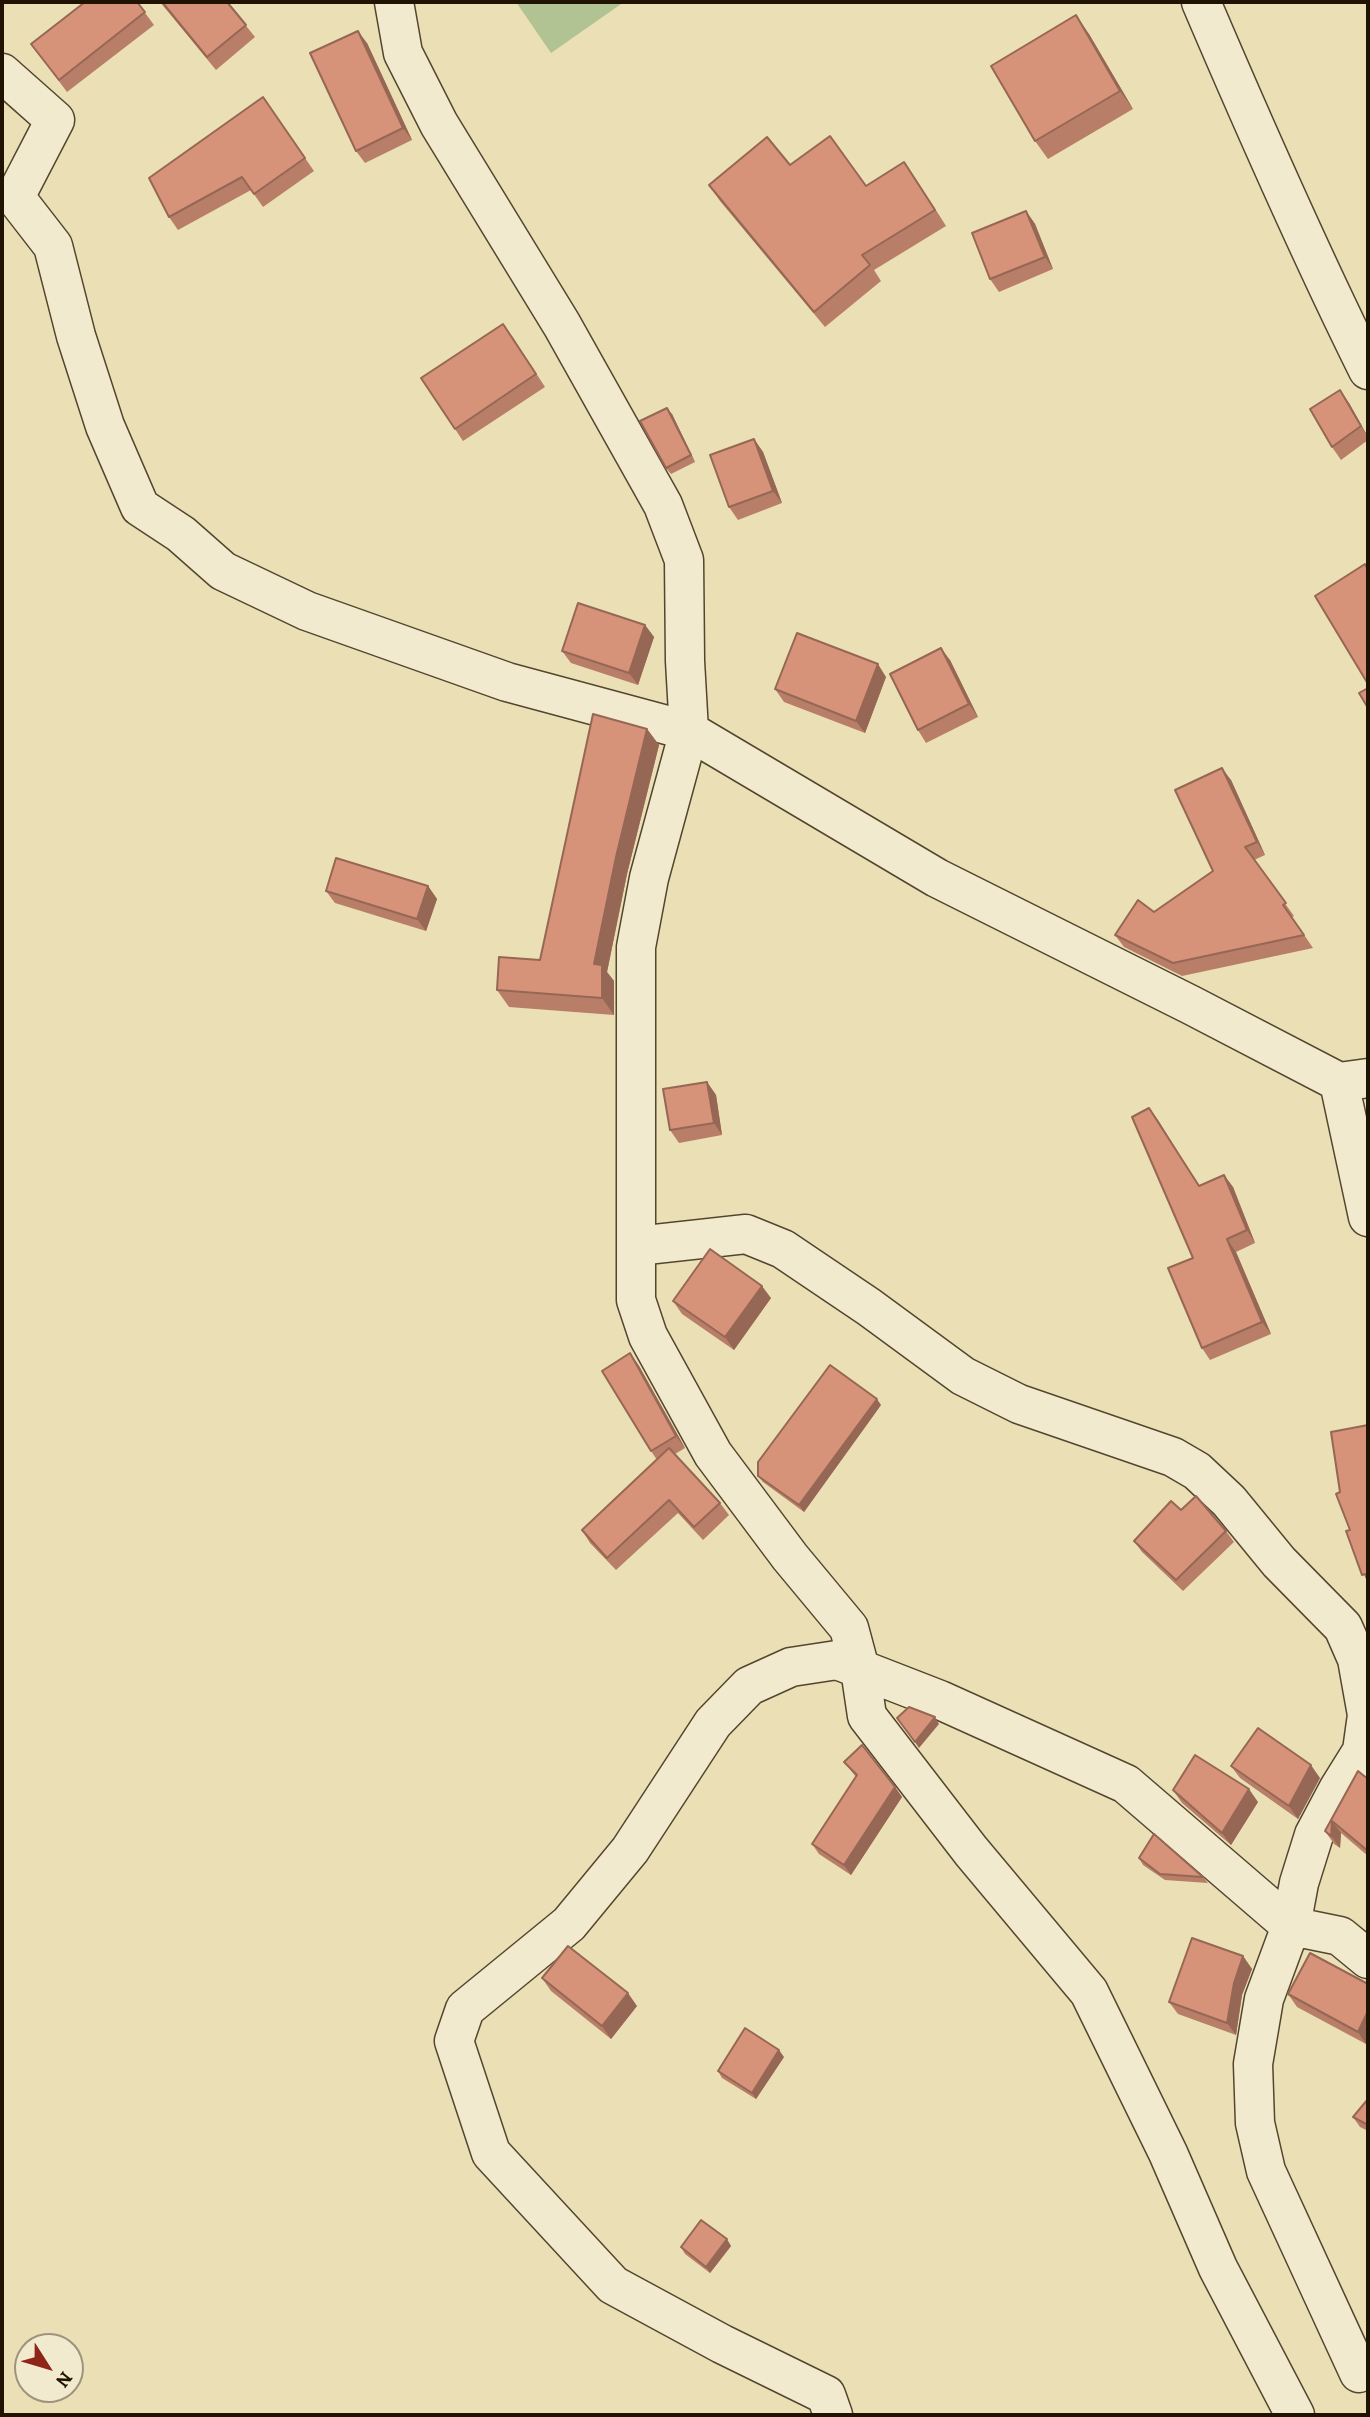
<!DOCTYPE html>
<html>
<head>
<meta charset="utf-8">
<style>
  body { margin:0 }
  #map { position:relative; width:1370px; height:2417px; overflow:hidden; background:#ebdfb5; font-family:Alegreya,serif }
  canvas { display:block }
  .frame { position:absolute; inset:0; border:4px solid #211301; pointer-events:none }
  .north { position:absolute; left:14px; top:2333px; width:70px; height:70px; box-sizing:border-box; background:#f2eacf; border:2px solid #9e947d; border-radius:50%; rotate:127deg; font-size:19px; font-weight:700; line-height:28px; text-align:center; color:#211301 }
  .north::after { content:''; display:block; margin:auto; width:24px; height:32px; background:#8f2418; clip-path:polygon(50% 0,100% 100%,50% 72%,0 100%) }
</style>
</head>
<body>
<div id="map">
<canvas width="1370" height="2417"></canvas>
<div class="frame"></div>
<div class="north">N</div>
</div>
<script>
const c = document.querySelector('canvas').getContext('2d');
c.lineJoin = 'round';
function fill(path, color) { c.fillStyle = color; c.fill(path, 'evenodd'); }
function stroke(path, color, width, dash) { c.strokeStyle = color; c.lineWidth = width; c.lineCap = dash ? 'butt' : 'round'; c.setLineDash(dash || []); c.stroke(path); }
const green = new Path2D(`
  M516,2h108l-73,51z`);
const minor = new Path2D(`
  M394,2l9,51 36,71 123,201 101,180 21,55 1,101 4,70 248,147 254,127 148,77 29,-4
  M1201,2c53,124 107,247 167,368
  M2,73l53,47 -40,77 38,49 23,90 29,90 35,81 41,27 42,37 84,40 200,71 182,49 -40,147 -13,69v353l12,36 65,118 77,103 59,71 11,41 7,47 104,135 118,141 79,161 50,115 77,147
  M1339,1082l29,135
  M637,1246l109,-12 37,15 86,58 94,69 56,28 154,53 24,14 32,30 50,61 64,65 14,32 10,56 -5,36 -23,37 -25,47 -15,48 -8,43 -27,73 -11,65 2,59 11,48 93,202
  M833,2415l-7,-20 -104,-51 -109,-59 -122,-132 -37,-112 11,-32 104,-85 61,-74 83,-127 36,-37 42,-19 46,-7 103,40 186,84 165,142 49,10 28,23`);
const wall = new Path2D(`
  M137,2l17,23 -87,67 -36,-48z
  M160,2h67l28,35 -39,33z
  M1089,34l44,75 -85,50 -13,-18z
  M367,43l45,97 -47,23 -9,-12z
  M263,97l51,74 -51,36 -12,-17 -73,40 -9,-13z
  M904,162l42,64 -72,44 7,11 -56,46 -105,-126 -11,-16 81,-20 76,21z
  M1026,211l9,13 18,45 -54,23 -9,-13z
  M512,336l33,51 -82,54 -42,-63z
  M1349,403l19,34v3l-27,20 -9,-13z
  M672,414l23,48 -24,12 -5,-6z
  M754,439l9,13 19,51 -44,17 -9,-13z
  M645,625l9,12 -16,48 -67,-22 -9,-12z
  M950,660l28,57 -52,26 -8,-13z
  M886,677l-21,56 -81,-31 -9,-13z
  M647,729l12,16 -32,129 -20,98 7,9v34l-105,-8 -12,-17 43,-30z
  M1231,780l34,75 -11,5 40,56 -2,1 21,31 -131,28 -58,-29 -9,-12 39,-23 59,-41z
  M428,886l9,13 -11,32 -91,-28 -9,-12z
  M707,1082l9,13 6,40 -43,8 -9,-13z
  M1149,1108l50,78 25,-11 9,12 22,56 -19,9 35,82 -61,26 -8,-12 -9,-90z
  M771,1298l-37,52 -52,-36 -9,-13z
  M630,1353l9,13 46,82 -10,6 45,49 9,12 -26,25 -25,-27 -62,57 -26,-27 -8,-13 75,-70 -6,-9z
  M881,1405l-77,107 -41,-30 -5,-6z
  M1181,1510l45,21 8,11 -51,49 -41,-39 -8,-11z
  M844,1762l51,25 7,10 -51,78 -32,-21 -7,-10 44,-67z
  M1231,1766l89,12 -22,41 -58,-41z
  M1368,1779v77l-27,-23 -1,15 -6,-4 -9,-13z
  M1173,1790l85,12 -27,43 -49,-42z
  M1139,1858l64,19 5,6 -43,-3 -22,-15z
  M1243,1956l9,13 -10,26 -6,40 -58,-21 -9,-12z
  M542,1978l95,28 -26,33 -60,-48z
  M1368,1984v57l-2,3 -69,-37 -9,-13z
  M784,2057l-28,42 -34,-21 -4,-7z
  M1368,2099v32l-8,-4 -7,-10z
  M731,2246l-21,27 -25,-19 -4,-7z`);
const shadedWall = new Path2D(`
  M1076,15l13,19 44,75 -13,-18z
  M358,31l9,12 45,97 -9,-12z
  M904,162l11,16 31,48 -11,-16z
  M1026,211l9,13 18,45 -8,-12z
  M1340,390l9,13 19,34 -7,-11z
  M667,408l5,6 23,48 -4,-7z
  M754,439l9,13 19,51 -9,-12z
  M645,625l9,12 -16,48 -9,-12z
  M941,648l9,12 28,57 -9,-13z
  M878,664l8,13 -21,56 -9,-12z
  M647,729l12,16 -32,129 -20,98 7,9v34l-12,-17 -8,-34 22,-107z
  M1222,768l9,12 34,75 -8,-13z
  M428,886l9,13 -11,32 -9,-12z
  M707,1082l9,13 6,40 -8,-12z
  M1149,1108l9,12 49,79 -8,-13z
  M1224,1175l9,12 22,56 -8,-13z
  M1227,1239l9,13 35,82 -9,-12z
  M762,1286l9,12 -37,52 -9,-13z
  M630,1353l9,13 46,82 -9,-12z
  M877,1399l4,6 -77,107 -5,-7z
  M935,1717l4,7 -20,24 -4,-6z
  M1311,1765l9,13 -22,41 -9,-13z
  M895,1787l7,10 -51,78 -7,-10z
  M1249,1789l9,13 -27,43 -9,-12z
  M1332,1821l9,12 -1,15 -9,-12z
  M1243,1956l9,13 -10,26 -6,40 -9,-12 7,-40z
  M628,1993l9,13 -26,33 -9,-13z
  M1368,2011v30l-2,3 -8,-12z
  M779,2050l5,7 -28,42 -4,-6z
  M727,2239l4,7 -21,27 -4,-6z`);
const building = new Path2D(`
  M85,2h52l8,10 -86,68 -28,-36z
  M162,2h65l19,23 -39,32z
  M1076,15l44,76 -85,50 -44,-75z
  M358,31l45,97 -47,23 -46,-98z
  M263,97l42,61 -51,36 -12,-17 -73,40 -20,-39z
  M830,136l36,50 38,-24 31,48 -73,45 8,10 -56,47 -105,-127 58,-48 23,28z
  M1026,211l19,46 -55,22 -18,-46z
  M503,324l33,50 -81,55 -34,-51z
  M1340,390l21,36 -29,21 -22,-38z
  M667,408l24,47 -25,13 -26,-47z
  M754,439l19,52 -44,16 -19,-52z
  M1365,564l3,6v114l-53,-88z
  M578,603l67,22 -16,48 -67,-22z
  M797,633l81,31 -22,57 -81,-32z
  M941,648l28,56 -51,26 -28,-56z
  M1368,688v20l-9,-15z
  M593,714l54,15 -31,128 -22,107 8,1v33l-105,-8 2,-33 41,3z
  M1222,768l35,74 -12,5 41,56 -3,2 21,30 -131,28 -58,-28 23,-35 16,12 59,-41 -38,-81z
  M336,858l92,28 -11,33 -91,-28z
  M707,1082l7,41 -44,7 -7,-41z
  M1149,1108l50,78 25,-11 23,55 -20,9 35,83 -60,26 -34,-80 25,-10 -61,-141z
  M710,1249l52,37 -37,51 -52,-36z
  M630,1353l46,83 -25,15 -49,-80z
  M830,1365l47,34 -78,106 -41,-29v-14z
  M1368,1425v156l-3,-7 -3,1 -16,-44 4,-1 -14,-36 4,-2 -9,-60z
  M669,1448l51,55 -26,24 -25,-27 -62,58 -25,-28z
  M1196,1496l30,35 -50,49 -42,-39 37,-40 10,9z
  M909,1707l26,10 -20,25 -18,-24z
  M1258,1728l53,37 -22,41 -58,-40z
  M862,1745l33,42 -51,78 -32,-21 45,-69 -13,-13z
  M1195,1755l54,34 -27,44 -49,-43z
  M1358,1771l10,8v72l-36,-30 -1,15 -6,-5z
  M1154,1834l49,43 -43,-3 -21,-16z
  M1192,1938l51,18 -9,27 -7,40 -58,-21z
  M568,1946l60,47 -26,33 -60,-48z
  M1310,1953l58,31v27l-10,21 -70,-38z
  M745,2028l34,22 -27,43 -34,-22z
  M1368,2099v26l-15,-8z
  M701,2220l26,19 -21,28 -25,-20z`);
fill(green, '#b1c392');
stroke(minor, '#54462e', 41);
stroke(minor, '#f2eacf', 38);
fill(wall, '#b87e68');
fill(shadedWall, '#966755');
fill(building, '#d69379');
stroke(building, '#966755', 2);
</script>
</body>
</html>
